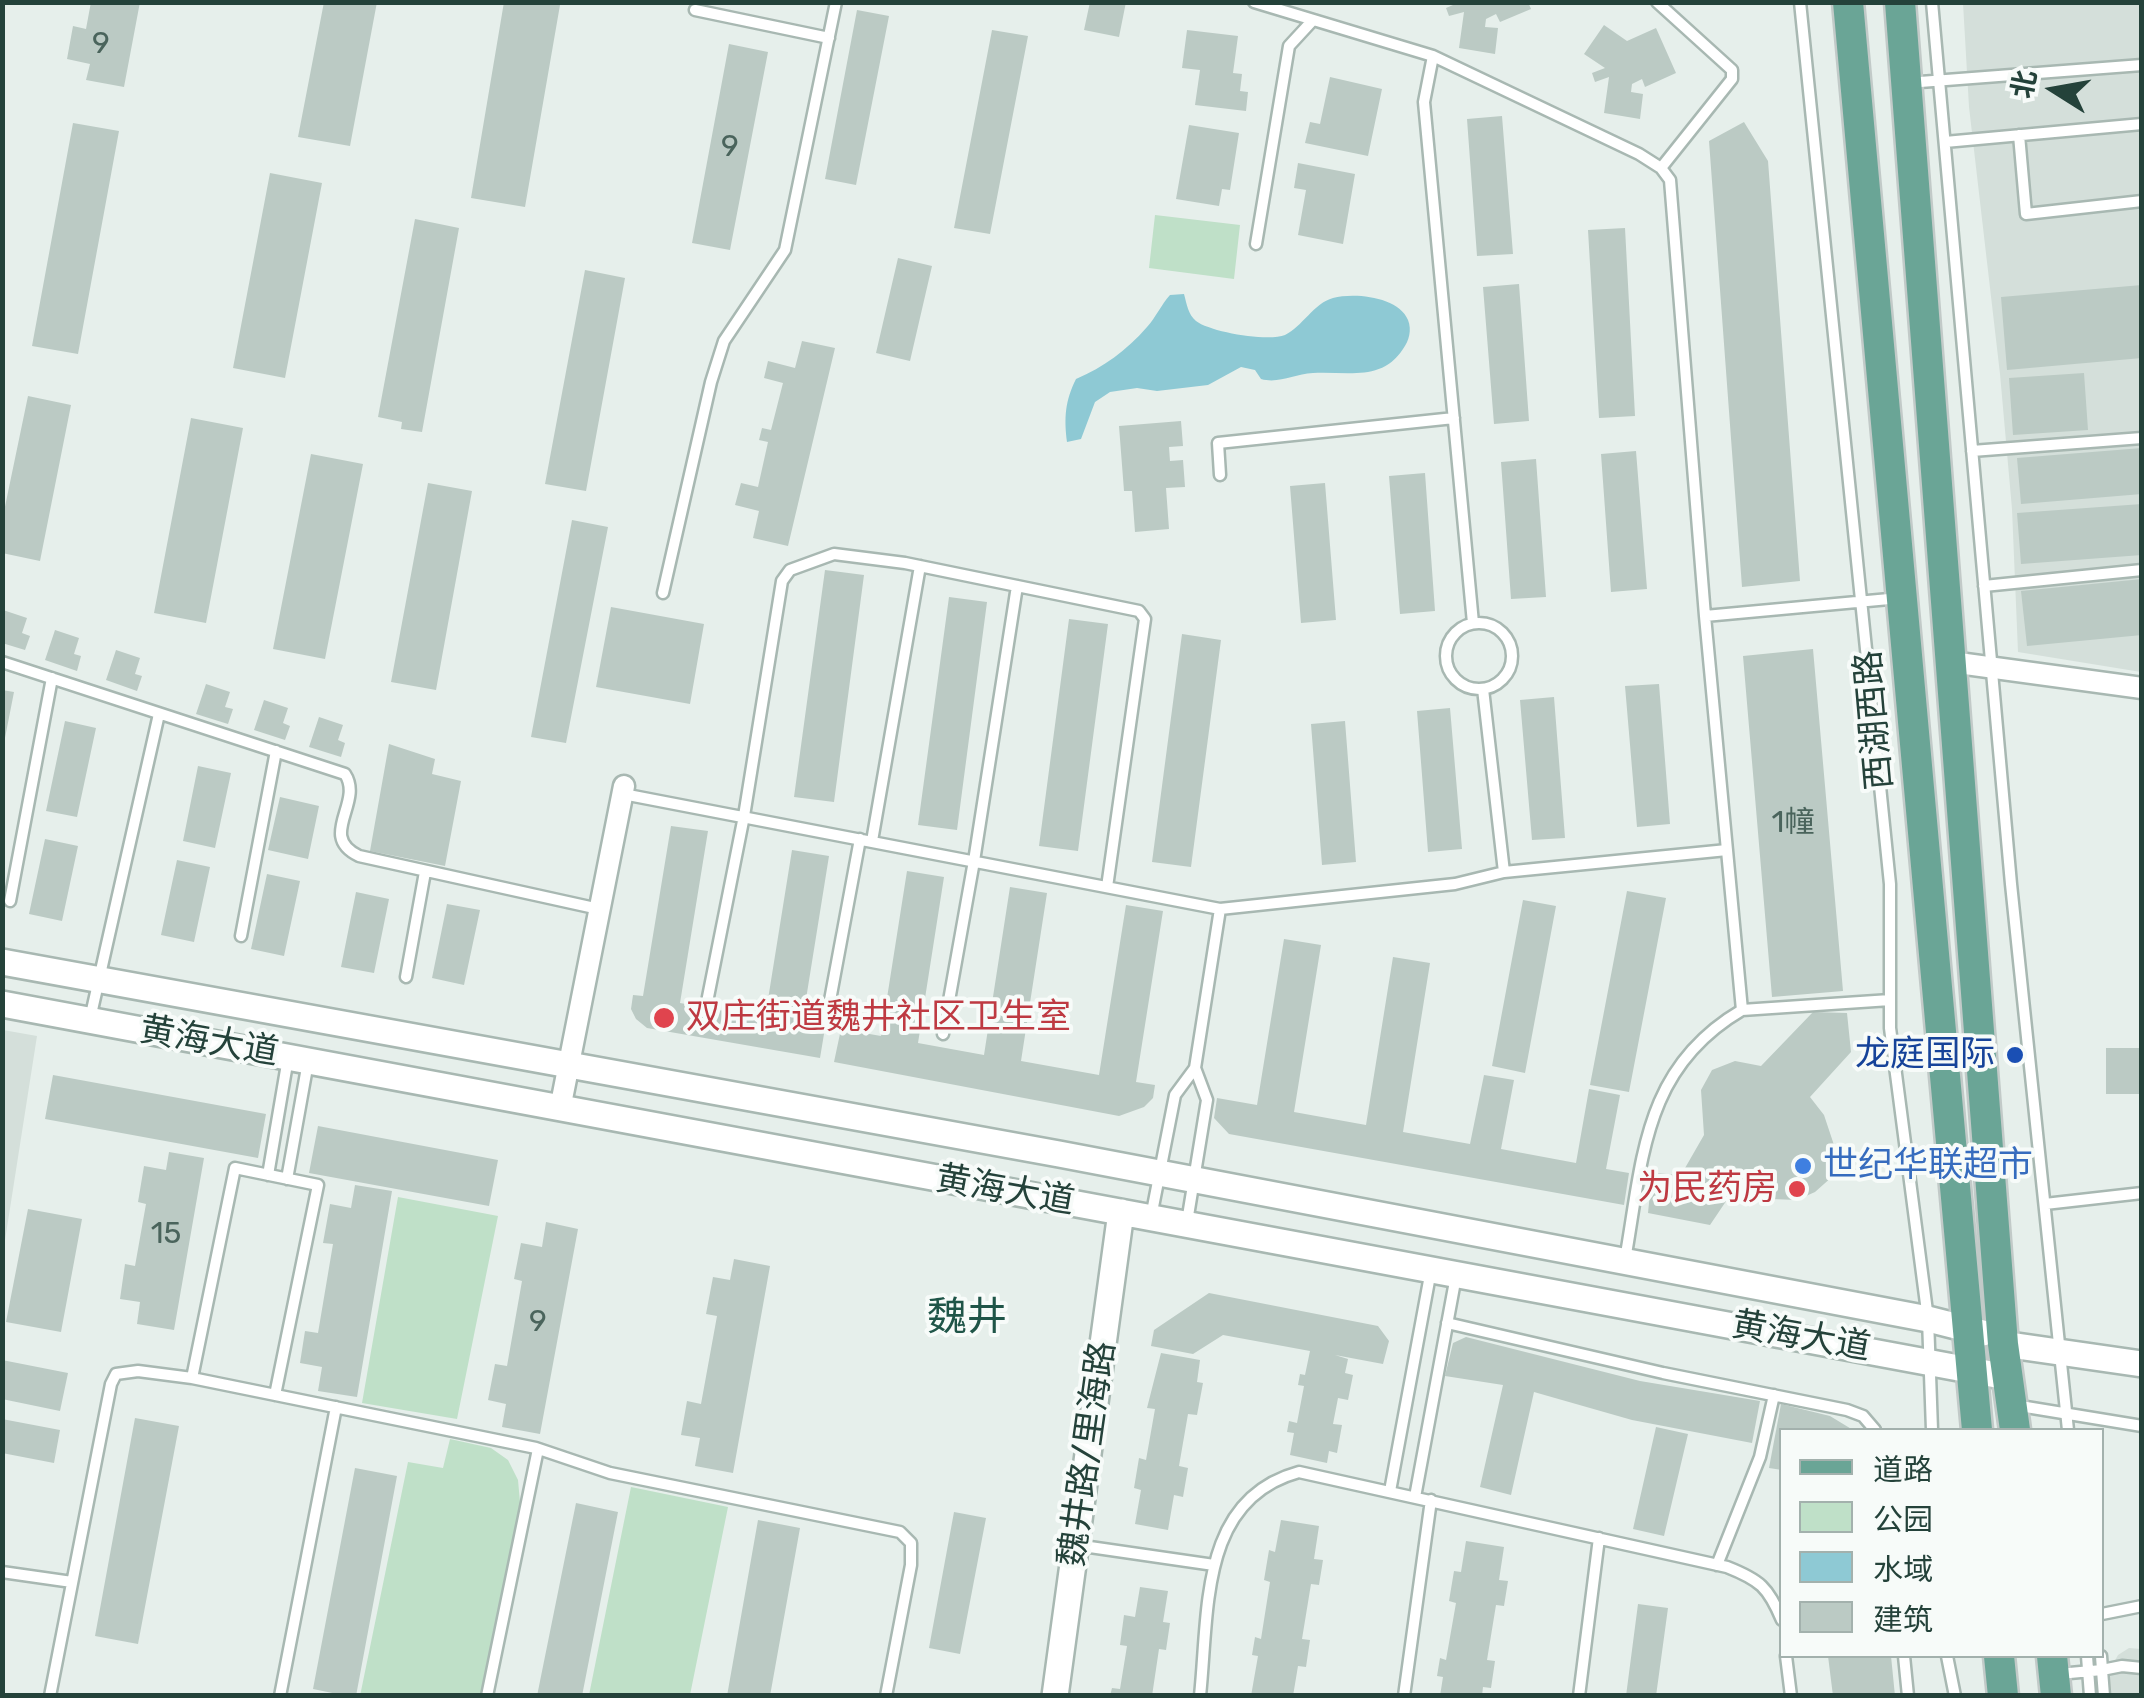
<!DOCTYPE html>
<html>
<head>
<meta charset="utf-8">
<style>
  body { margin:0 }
  #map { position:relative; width:2144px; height:1698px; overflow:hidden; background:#e6efeb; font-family:Rubik,"Noto Sans SC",sans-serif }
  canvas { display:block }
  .frame { position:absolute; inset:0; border:5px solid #24423a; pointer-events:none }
  .legend { position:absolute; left:1779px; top:1428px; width:325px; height:230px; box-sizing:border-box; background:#f7fbf9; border:2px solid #a3b1ad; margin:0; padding:12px 18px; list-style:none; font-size:30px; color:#24423a }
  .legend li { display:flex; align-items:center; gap:20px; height:50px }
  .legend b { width:50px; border:2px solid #a3b1ad }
  .north { position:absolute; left:2004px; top:40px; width:100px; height:100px; -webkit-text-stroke:8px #f7fbf9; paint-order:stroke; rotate:281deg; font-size:28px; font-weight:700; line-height:40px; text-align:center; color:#24423a }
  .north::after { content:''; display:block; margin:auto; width:35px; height:45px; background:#24423a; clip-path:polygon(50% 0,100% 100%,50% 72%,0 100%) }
</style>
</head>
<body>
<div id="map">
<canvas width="2144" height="1698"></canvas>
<div class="frame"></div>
<ul class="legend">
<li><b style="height:12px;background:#6aa596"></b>道路</li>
<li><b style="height:28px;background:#bfe0c8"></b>公园</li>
<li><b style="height:28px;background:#8ec9d4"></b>水域</li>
<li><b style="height:28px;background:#bbcac4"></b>建筑</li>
</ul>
<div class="north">北</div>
</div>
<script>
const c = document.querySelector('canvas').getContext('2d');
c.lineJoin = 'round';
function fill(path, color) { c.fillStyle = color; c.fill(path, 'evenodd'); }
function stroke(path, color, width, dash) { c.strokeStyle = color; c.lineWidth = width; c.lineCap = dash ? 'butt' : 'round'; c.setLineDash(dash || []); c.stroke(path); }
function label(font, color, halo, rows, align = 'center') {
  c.font = font + ' Rubik,"Noto Sans SC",sans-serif'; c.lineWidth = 8; c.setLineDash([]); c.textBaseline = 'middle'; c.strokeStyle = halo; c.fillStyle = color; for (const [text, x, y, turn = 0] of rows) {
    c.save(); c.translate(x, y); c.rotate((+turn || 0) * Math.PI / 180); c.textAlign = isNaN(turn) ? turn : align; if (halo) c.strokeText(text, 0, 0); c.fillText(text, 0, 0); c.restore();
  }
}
const built = new Path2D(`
  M1963,3h178v669l-123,-20 -6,-143 -12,-135 -31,-267z
  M3,1030l34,6 -34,217 -1,-223z
  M2129,1648l12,1v46h-45l22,-40z`);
const green = new Path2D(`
  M1155,215l85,10 -6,54 -85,-11z
  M398,1197l100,19 -41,203 -95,-16z
  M450,1439l41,9 17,12 10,20 3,33 -37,182 -124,1 48,-234 35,6z
  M631,1487l97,20 -38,188h-101z`);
const water = new Path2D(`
  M1184,294c3,11 4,20 12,27 14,11 72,21 89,14 17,-8 29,-32 48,-37 22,-6 66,-1 75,22 4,10 1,21 -5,29 -21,33 -57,22 -90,24 -19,1 -34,11 -52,6l-6,-9 -14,-3 -33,18 -51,6 -20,-3 -27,4 -15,10 -14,37 -14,3c-3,-24 -2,-41 9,-63 28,-12 50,-28 71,-52 9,-10 14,-22 23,-32z`);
const building = new Path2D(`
  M91,2h49l-16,85 -38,-7 4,-16 -23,-5 6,-33 13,3z
  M324,2h53l-27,144 -52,-9z
  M504,2l56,3 -35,202 -54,-9z
  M1090,2h36l-7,35 -35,-7z
  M1460,2h68l3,7 -31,13 -4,-8 -10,5 -1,8 13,1 -3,26 -36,-6 5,-36 -15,4 -3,-8z
  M857,10l32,6 -33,169 -31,-6z
  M1604,25l23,16 29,-13 20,45 -31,14 -3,-8 -10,5 -1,8 12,2 -3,25 -36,-6 5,-36 -14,5 -3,-9 13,-5 -21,-14z
  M992,30l36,6 -38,198 -36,-6z
  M1187,30l51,6 -5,37 9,1 -2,17 8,1 -2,19 -51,-6 5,-35 -18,-2z
  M729,44l39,8 -38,198 -38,-7z
  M1330,77l52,12 -14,67 -63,-13 5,-21 10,2z
  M1502,116l11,138 -36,2 -10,-137z
  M1744,122l24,39 32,420 -58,6 -33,-446z
  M73,123l46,8 -41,223 -46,-8z
  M1189,125l50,8 -9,57 -8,-1 -3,17 -43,-7z
  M1298,163l57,11 -12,70 -45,-9 8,-45 -12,-2z
  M270,173l52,10 -37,195 -52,-10z
  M415,219l44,9 -37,204 -21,-3 1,-7 -24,-5z
  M1625,228l10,188 -36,2 -11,-188z
  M898,258l34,8 -22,95 -34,-8z
  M585,270l40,8 -39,213 -41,-7z
  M1519,284l10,137 -35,3 -11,-137z
  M2142,285v73l-135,12 -6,-73z
  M802,341l33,7 -47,198 -35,-8 6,-27 -24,-6 6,-22 17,4 10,-45 -9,-2 3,-12 9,2 12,-47 -19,-5 4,-17 27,7z
  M2084,373l4,57 -75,5 -4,-57z
  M28,396l43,9 -31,156 -38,-8v-32z
  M191,418l52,10 -37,195 -52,-10z
  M1181,421l2,25 -14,1 1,14 13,-1 2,27 -19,1 3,41 -34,3 -3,-41h-8l-5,-65z
  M2142,448v46l-121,10 -4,-46z
  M1636,451l11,138 -36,3 -10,-138z
  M311,454l52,10 -38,195 -52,-10z
  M1536,459l10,138 -35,2 -10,-137z
  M1425,473l10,138 -35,3 -11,-138z
  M428,483l44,8 -36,199 -45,-8z
  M1325,483l11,137 -35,3 -11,-137z
  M2142,504v51l-121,9 -4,-51z
  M572,520l36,7 -42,216 -35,-6z
  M825,570l39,5 -30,227 -40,-5z
  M2142,579v56l-115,11 -6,-55z
  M949,597l38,5 -30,228 -39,-5z
  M611,607l93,17 -14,80 -94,-17z
  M3,610l24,8 -5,15 8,3 -5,14 -23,-7z
  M1069,619l39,5 -30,227 -39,-5z
  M55,630l24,8 -5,16 7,2 -4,15 -32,-11z
  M1182,634l39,6 -30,227 -39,-5z
  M1813,649l30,342 -71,6 -29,-341z
  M116,650l24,8 -5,16 7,2 -5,15 -31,-11z
  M206,684l24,8 -5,15 8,2 -5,15 -32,-10z
  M1659,684l11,140 -33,3 -12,-141z
  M2,690l12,2 -10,51h-2z
  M1554,697l11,141 -33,2 -12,-140z
  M264,700l24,8 -5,15 7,3 -5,14 -31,-10z
  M1450,708l12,141 -34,3 -11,-141z
  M319,717l24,8 -5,15 7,3 -4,14 -32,-10z
  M65,721l31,7 -19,89 -31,-6z
  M1345,721l11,141 -34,3 -11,-141z
  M389,744l46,15 -3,15 29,7 -16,85 -75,-15z
  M198,766l33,7 -16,75 -32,-7z
  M280,797l39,9 -11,53 -40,-9z
  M671,826l37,5 -28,172 85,15 27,-168 37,6 -27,168 23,4 -5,30 -173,-30 -11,-9 -5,-10 2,-14 10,1z
  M45,839l33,7 -16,75 -33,-7z
  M177,860l33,7 -16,75 -33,-7z
  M907,871l37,6 -26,166 66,12 26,-168 37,6 -26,168 78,14 27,-170 37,6 -27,171 19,3 -2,13 -9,9 -25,9 -285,-54 7,-33 40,7z
  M267,874l33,7 -16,75 -33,-7z
  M1627,891l39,7 -37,194 -39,-7z
  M356,892l33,7 -15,74 -33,-6z
  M1523,900l33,6 -31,167 -33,-7z
  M447,904l33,6 -16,75 -32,-7z
  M1284,939l37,6 -27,167 72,13 27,-168 37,6 -27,169 67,12 14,-69 30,5 -13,69 75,14 13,-74 31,6 -14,74 23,4 -5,32 -395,-71 -15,-16 3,-20 40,7z
  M1813,1012l34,1 4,39 -41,45 14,18 13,39 -4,22 -18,16 -18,8 -26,-1 -30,-20 -31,46 -62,-12 4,-40 29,2 23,-40 -3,-45 11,-20 23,-9 26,5z
  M2106,1048h36v46h-36z
  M53,1075l213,39 -8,44 -213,-39z
  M318,1126l180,34 -9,46 -180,-33z
  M169,1152l35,6 -30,172 -37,-6 3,-22 -20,-3 5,-35 10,2 11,-62 -8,-2 6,-36 22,4z
  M355,1185l37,6 -35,206 -39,-6 4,-24 -22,-4 5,-32 13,2 15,-89 -10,-1 7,-39 21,4z
  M28,1209l54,10 -21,113 -55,-10z
  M546,1222l32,7 -38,205 -38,-7 4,-23 -18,-4 7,-36 12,2 15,-85 -8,-2 7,-36 21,4z
  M734,1259l36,7 -37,207 -38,-7 5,-28 -19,-3 6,-34 14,3 16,-88 -11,-2 7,-37 17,3z
  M1209,1293l169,33 11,15 -6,23 -48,-9 13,4 -3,14 8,2 -5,25 -10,-2 -5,26 9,1 -5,28 -8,-2 -2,12 -37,-8 4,-22 -7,-1 2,-11 8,2 7,-37 -6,-1 2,-11 5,1 5,-24 -87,-16 -30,19 -42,-8 3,-16z
  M1466,1337l174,44 120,20 -8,42 -120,-23 -98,-28 -23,103 -31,-8 23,-102 -58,-9 8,-33z
  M1161,1353l39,7 -3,22 6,1 -6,32 -9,-1 -9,52 9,2 -5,29 -9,-2 -6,35 -33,-6 6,-34 -7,-2 5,-30 7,2 9,-51 -8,-1z
  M2,1360l66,13 -8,38 -58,-12z
  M1781,1404l49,12 23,14h-71v40l-13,-2z
  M135,1418l44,8 -41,218 -43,-8z
  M2,1419l58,11 -6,33 -52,-10z
  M1656,1427l32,7 -24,102 -31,-7z
  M355,1468l42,8 -41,220h-9l-34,-7z
  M576,1503l42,9 -36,184h-45z
  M954,1512l32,6 -26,136 -31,-6z
  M758,1520l42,8 -30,168h-43z
  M1281,1520l38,6 -5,33 9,1 -4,25 -8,-1 -9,55 8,1 -4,27 -8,-1 -5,30h-42l7,-40 -6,-1 3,-18 6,2 9,-57 -6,-2 5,-30 6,2z
  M1466,1541l38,6 -5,33 9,1 -4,25 -8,-1 -9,55 8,1 -4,27 -8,-1 -1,9h-42l3,-19 -6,-1 3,-18 6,2 10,-57 -7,-2 5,-30 7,1z
  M1140,1587l28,4 -5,31 7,1 -4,27 -7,-1 -7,47h-42l2,-8 8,1 7,-43 -7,-1 4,-30 11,2z
  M1638,1604l30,4 -12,88h-30z
  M1828,1656h63l4,40h-62z`);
const service = new Path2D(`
  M1254,2l179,54 206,98 22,14 9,12 35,436 37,394c-99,58 -99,148 -117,250
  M1657,2l75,68v9l-71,89
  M1800,2l90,882v144l38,291 4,111
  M1932,2l79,882 57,546
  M695,10l134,28
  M1433,56l-9,46 49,521
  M1907,83l235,-18
  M2019,135l7,79 116,-13
  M1945,142l197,-18
  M1256,244l33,-198 24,-26
  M1972,451l170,-13
  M1220,475l-2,-32 236,-25
  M1984,586l158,-16
  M663,593l48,-211 13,-41 61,-91 51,-248
  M1705,616l195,-18
  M1446 656a33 33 0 1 1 66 0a33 33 0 1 1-66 0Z
  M2,662l343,112c19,29 -28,62 14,82l240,53
  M1483,689l21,183
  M623,794l597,115 235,-25 49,-12 223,-22
  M872,841l48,-275
  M10,901l42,-223
  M241,936l35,-185
  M406,977l19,-105
  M707,1002l37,-186 38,-235 8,-11 44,-16 71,9 234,48 6,8 -38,268
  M1742,1010l148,-10
  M828,1011l32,-172
  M90,1019l69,-305
  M943,1034l31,-173 43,-275
  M1195,1068l25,-159
  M268,1175l20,-117
  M287,1179l21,-117
  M2045,1204l97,-11
  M1151,1217l24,-122 20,-27 12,32 -20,122
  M1447,1323l216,50 184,37 16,6 12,14
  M192,1378l43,-210 83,17 -43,210
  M2014,1405l128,21
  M1390,1491l41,-221
  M1415,1497l41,-221
  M1076,1545l138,20
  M1717,1565l43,-108 14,-62
  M2,1572l70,10
  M2102,1614l40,-8
  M1786,1656l5,40
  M1904,1656l4,40
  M1947,1656l8,40
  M2087,1656l3,40
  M2101,1656l1,14 20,-4 20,2
  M2059,1674l43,-4 2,26
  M50,1696l61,-312 5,-10 22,-3 54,7 344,70 74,25 290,59 11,11v22l-25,131
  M280,1696l56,-289
  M487,1696l51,-247
  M1200,1696c9,-85 -1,-197 99,-224l428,95c33,13 41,20 55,53
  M1404,1696l27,-196
  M1579,1696l20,-158`);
const minor = new Path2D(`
  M1951,662l191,26
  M560,1109l64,-323`);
const tertiary = new Path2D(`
  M2,962l1057,192 869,165 55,14
  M2,1004l2005,373
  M2003,1344l139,20
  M1055,1696l66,-484`);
const primary = new Path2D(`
  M1848,2l129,1428
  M1900,2l103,1342 12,86
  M1999,1656l4,40
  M2052,1656l4,40`);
const markers = [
  [664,1018,12,"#e0444e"],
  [2015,1055,10,"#1a4fb4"],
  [1803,1166,10,"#3f7fe0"],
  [1797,1189,10,"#e0444e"]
];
const numberNames = [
  ["9",101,44],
  ["9",730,147],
  ["1幢",1793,823],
  ["15",166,1234],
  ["9",538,1322]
];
const streetNames = [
  ["西湖西路",1875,720,-95],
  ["黄海大道",209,1042,10],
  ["黄海大道",1005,1191,10],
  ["黄海大道",1801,1337,10],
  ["魏井路/里海路",1088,1454,-82]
];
const healthNames = [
  ["双庄街道魏井社区卫生室",686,1018],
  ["为民药房",1777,1189,"right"]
];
const transitNames = [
  ["龙庭国际",1995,1055]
];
const shopNames = [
  ["世纪华联超市",1823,1166]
];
const quarterNames = [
  ["魏井",967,1318]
];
fill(built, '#d4dfda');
fill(green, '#bfe0c8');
fill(water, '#8ec9d4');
fill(building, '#bbcac4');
stroke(service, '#a8b8b2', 15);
stroke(minor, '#a8b8b2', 25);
stroke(tertiary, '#a8b8b2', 30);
stroke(primary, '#c2cac8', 35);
stroke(service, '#fff', 10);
stroke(minor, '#fff', 20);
stroke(tertiary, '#fff', 25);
stroke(primary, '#6aa596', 30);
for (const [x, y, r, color] of markers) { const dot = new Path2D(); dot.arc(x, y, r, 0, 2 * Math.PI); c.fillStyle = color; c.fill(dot); stroke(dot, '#f7fbf9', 4); }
label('30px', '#4a645c', null, numberNames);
label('35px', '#24423a', '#f7fbf9', streetNames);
label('35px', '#be3a42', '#f7fbf9', healthNames, 'left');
label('35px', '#164399', '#f7fbf9', transitNames, 'right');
label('35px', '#366cbe', '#f7fbf9', shopNames, 'left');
label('40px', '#1f5548', '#f7fbf9', quarterNames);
</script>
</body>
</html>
